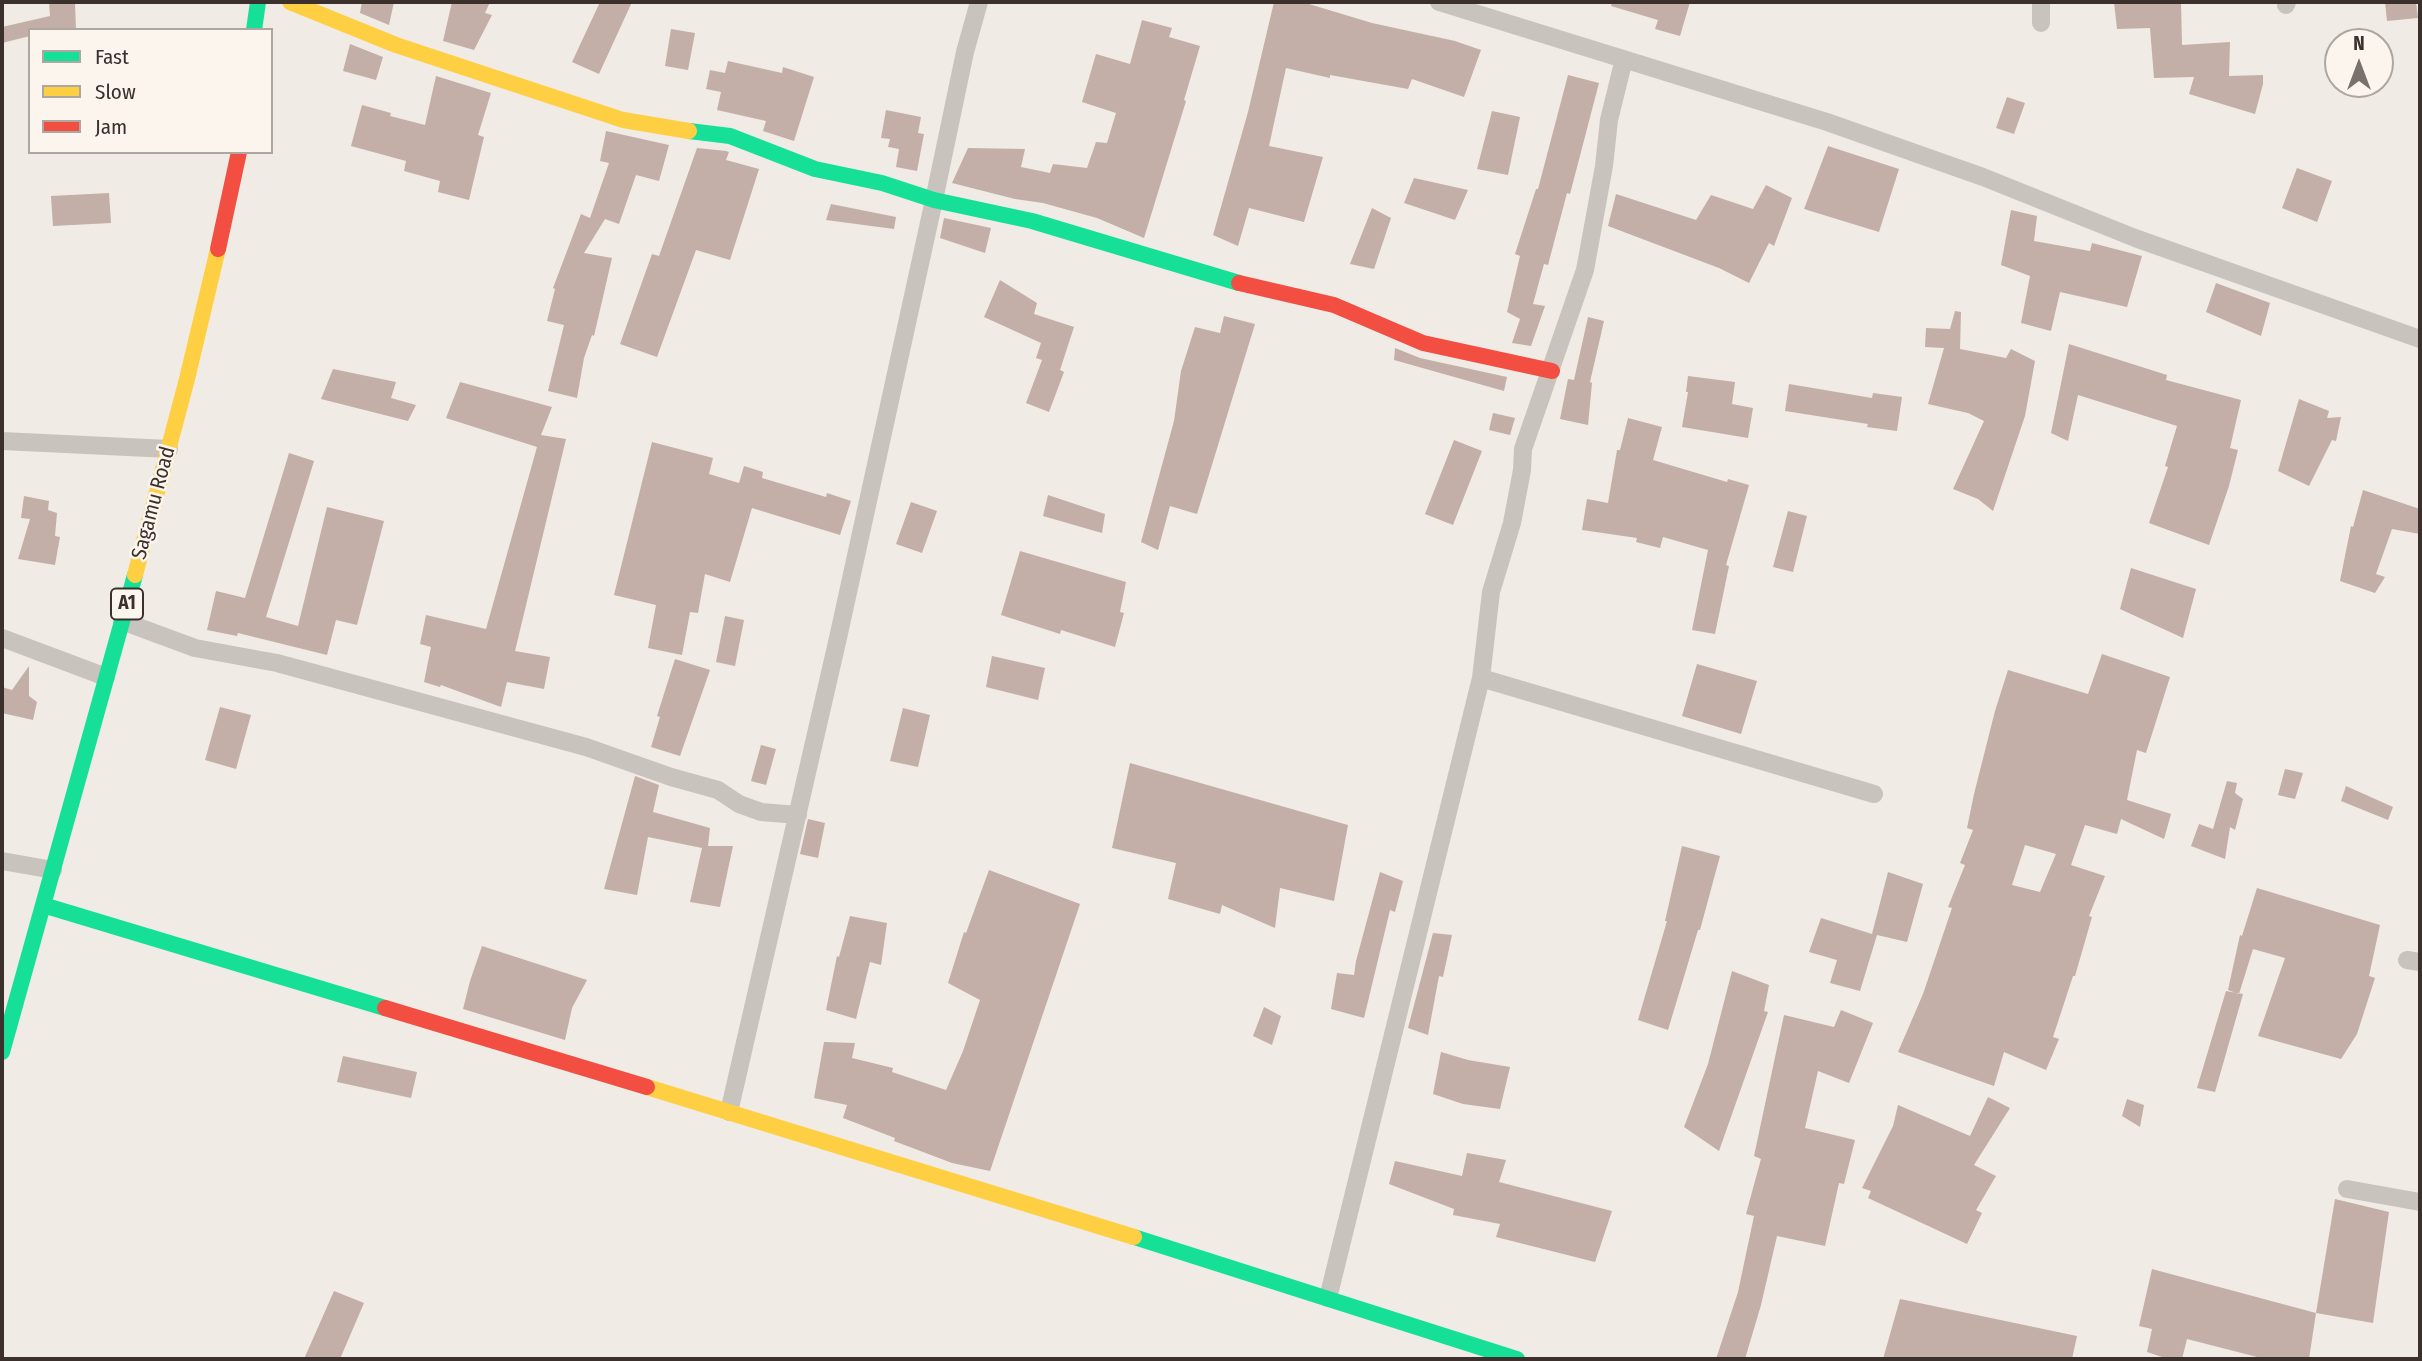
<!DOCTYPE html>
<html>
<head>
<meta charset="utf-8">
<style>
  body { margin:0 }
  #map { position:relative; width:2422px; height:1361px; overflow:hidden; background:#f0ebe5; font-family:"Fira Sans Condensed",sans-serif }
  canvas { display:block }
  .frame { position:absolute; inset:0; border:4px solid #3b302b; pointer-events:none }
  .legend { position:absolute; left:28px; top:28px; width:245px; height:126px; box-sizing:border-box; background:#fbf5ee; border:2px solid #aea6a0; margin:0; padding:9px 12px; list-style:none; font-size:21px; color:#3b302b }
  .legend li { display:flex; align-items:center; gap:14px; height:35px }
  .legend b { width:35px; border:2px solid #aea6a0 }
  .north { position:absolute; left:2324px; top:28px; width:70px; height:70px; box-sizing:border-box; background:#fbf5ee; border:2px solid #aea6a0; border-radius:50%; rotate:0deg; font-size:19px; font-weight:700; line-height:28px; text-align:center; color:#3b302b }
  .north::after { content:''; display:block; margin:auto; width:24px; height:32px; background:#7a716c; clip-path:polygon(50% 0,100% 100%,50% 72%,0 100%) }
</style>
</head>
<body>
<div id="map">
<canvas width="2422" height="1361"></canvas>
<div class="frame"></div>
<ul class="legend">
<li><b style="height:9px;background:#16e098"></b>Fast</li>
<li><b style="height:9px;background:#ffcf43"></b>Slow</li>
<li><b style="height:9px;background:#f24e42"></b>Jam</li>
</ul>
<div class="north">N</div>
</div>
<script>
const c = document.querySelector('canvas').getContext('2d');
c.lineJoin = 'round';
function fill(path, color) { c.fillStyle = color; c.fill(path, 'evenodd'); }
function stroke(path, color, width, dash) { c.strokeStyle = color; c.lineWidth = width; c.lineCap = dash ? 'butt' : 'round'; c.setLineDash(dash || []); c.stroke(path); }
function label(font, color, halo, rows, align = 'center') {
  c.font = font + ' "Fira Sans Condensed",sans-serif'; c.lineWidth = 5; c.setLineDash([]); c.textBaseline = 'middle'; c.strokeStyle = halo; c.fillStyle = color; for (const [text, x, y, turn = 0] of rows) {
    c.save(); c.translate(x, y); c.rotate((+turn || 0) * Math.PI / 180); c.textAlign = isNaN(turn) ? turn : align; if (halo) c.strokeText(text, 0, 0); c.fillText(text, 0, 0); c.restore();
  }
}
const building = new Path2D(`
  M49,2h26l1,28h-46v6l-28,7v-16l48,-11z
  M362,2h32l-5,23 -29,-12z
  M452,2h38l-5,11 7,2 -18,35 -31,-9z
  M600,2h32l-33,72 -27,-12z
  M1274,2h35v2l63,19 83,18 26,9 -17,47 -52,-18 -4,10 -78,-14v3l-44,-10 -17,78 54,11 -19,65 -55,-14 -11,38 -25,-11 35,-123z
  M1612,2h78l-10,34 -25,-7 3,-9 -47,-14z
  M2114,2h67l1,43 48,-3 -1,34 34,-1v9l-8,30 -66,-20 5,-17 -40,1 -4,-50 -33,1z
  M2385,2h31l2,16 -31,3z
  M1142,20l30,8 -3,9 31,9 -16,54 2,1 -42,137 -47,-20 -54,-15 -28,-4 -63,-16 16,-35 57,1 -4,18 29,6 3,-9 34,4 9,-26 11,1 9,-30 -34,-11 14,-48 34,10z
  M671,29l24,4 -7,37 -23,-4z
  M350,44l33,13 -7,23 -33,-9z
  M728,61l54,12 1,-6 31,10 -20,64 -31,-10 3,-10 -49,-11 4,-18 -15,-3 4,-19 15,3z
  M1568,75l31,8 -29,111 -3,-1 -19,72 -4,-1 -11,40 12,2 -14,40 -19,-3 8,-24 -13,-7 13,-56 -5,-2 21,-65h2z
  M436,76l55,17 -13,42 6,2 -15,63 -31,-8 2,-11 -36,-10 2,-10 -55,-15 11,-41 29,8 -1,3 35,9z
  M2007,97l18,6 -11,31 -18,-6z
  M886,110l35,7 -3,16 6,1 -7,37 -21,-4 3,-18 -11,-2 2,-8 -9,-1z
  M1492,111l28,6 -12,58 -31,-6z
  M606,131l63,14 -10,36 -23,-6 -17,49 -14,-5 -21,34 28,5 -18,78 -2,-1 -8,23 -7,40 -29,-7 16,-66 -17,-4 8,-32 -2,-1 28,-74 9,4 19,-55 -9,-2z
  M1828,146l71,23 -20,63 -75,-23z
  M697,148l29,3 3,1 -3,8 33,9 -29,91 -34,-10 -39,107 -37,-13 32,-90 7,2z
  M2297,168l35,13 -15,41 -35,-14z
  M1414,178l54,12 -13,30 -51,-17z
  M1766,185l26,13 -18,48 -5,-3 -20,40 -30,-15 -111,-42 8,-32 80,26 15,-25 42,14z
  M109,193l2,30 -58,3 -2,-30z
  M831,204l65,13 -2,12 -68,-9z
  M1372,208l19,10 -17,51 -24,-5z
  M2011,210l26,6 -3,25 56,10 2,-8 50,13 -15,51 -67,-15 -9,39 -30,-8 9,-47 -29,-11z
  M944,218l47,10 -6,25 -45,-15z
  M1000,280l37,23 -3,11 40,13 -14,43 4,2 -15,40 -23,-9 16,-43 -6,-2 5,-15 -57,-26z
  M2216,283l54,20 -9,33 -55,-24z
  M1955,311l6,1 -1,37 46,9 5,-9 24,12 -10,55 -32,95 -15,-12 -25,-10 31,-68 -16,-8 -40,-9 16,-56 -19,-1 1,-19 24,1z
  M1224,316l31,8 -58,190 -27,-8 -12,44 -17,-8 33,-121 7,-50 14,-44 25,6z
  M1588,317l16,4 -14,61 2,1 -4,42 -28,-6 8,-40 6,1z
  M2069,344l98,31 -1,5 75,20 -11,48 8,2 -9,36 -20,59 -60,-22 19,-56 -3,-1 12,-40 -99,-31 -10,46 -17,-8z
  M1395,348l25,10 87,19 -3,14 -110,-31z
  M333,369l63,13 -5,16 25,7 -8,16 -87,-22z
  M1688,376l47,6 -3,22 21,4 -5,30 -66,-11 6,-35h-2z
  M460,382l92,25 -11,28 25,4 -51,212 35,6 -6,32 -37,-7 -6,25 -60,-22 -1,2 -16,-5 7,-35 -11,-3 6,-29 60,14 51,-182 -91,-29z
  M1789,384l83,14 1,-5 29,4 -5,34 -30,-4 1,-3 -83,-13z
  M2299,399l30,12 -2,7 14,-1 -5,24 -4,-1 -23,46 -31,-15z
  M1493,413l22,5 -5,17 -21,-5z
  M1628,418l34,9 -9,33 74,22 1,-3 21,6 -23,80 3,1 -14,68 -23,-4 16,-80 -45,-13 -3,11 -24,-6 1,-4 -55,-8 5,-31 21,4 9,-53h3z
  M1454,440l28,11 -29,74 -28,-11z
  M652,442l61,16 -4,16 30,9 5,-17 19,6 -1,6 64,19 1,-4 24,8 -11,34 -88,-27 -22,74 -25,-8 -7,39 -8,-1 -8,43 -34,-7 8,-43 -42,-10z
  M289,453l25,8 -48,156 32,9 29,-119 57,14 -27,104 -21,-5 -9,35 -89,-22 -1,3 -30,-6 9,-39 29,7z
  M2363,490l57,19v25l-28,-5 -16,45 9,3 -10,16 -35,-12 11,-55 2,1z
  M1048,495l57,19 -3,19 -59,-17z
  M24,496l25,5 -1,9 9,3 -2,23 5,1 -5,28 -37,-6 12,-40 -9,-1z
  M911,502l26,9 -15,42 -26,-9z
  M1788,511l19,5 -14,56 -20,-5z
  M1020,551l106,31 -6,30 4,1 -9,34 -54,-17 -1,4 -59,-19z
  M2131,568l65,21 -13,49 -63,-29z
  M725,616l19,4 -9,46 -19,-4z
  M2102,654l68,23 -24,76 -9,-3 -10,50 44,14 -7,25 -43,-20 -4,15 -32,-9 -14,40 34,11 -16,40 3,1 -17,59h-2l-20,61 6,2 -13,31 -42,-18 -10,34 -96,-34 25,-58 29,-86 -4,-1 17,-42 -5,-2 13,-33 -6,-2 7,-34 21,-83 13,-41 80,24zM2025,845l31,9 -16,38 -28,-7z
  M992,656l53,12 -7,32 -52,-13z
  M675,659l35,11 -30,86 -29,-9 9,-30 -3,-1z
  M1697,664l60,17 -16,53 -59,-18z
  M29,666v30l8,6 -4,18 -31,-7v-26l10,3z
  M220,707l31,8 -15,54 -31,-9z
  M903,708l27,7 -12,52 -28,-6z
  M761,745l15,4 -10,36 -15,-4z
  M1130,763l218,62 -14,76 -54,-13 -5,40 -53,-23 -2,9 -52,-15 8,-36 -64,-15z
  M2285,769l18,4 -8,26 -17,-4z
  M635,776l24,9 -6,27 57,16 -2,18h25l-13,61 -30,-5 12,-54 -54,-11 -11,58 -33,-6z
  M2227,781l10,2 -2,10 8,6 -8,31 -5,-3 -5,32 -34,-13 8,-22 14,5z
  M2346,786l47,21 -5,13 -47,-19z
  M808,819l17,4 -7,35 -18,-4z
  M1682,846l38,10 -20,74h-2l-30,100 -30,-10 29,-99h-2z
  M989,870l91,34 -90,267 -38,-8 -58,-22 1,-3 -52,-20 4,-13 -33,-7 10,-56 31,1 -3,15 41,10 -1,4 54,18 17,-39 17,-51 -32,-17 16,-51 2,1z
  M1380,872l23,9 -8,31 -5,-2 -26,108 -33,-9 6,-36 17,2 2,-14z
  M1888,872l35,12 -16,58 -30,-7 -17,56 -30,-8 7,-23 -28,-8 12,-34 51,16z
  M2257,888l123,37 -11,51 6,2 -18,56 -16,25 -83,-23 27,-78 -32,-9 -14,45 -11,-4 12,-55 2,1z
  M850,916l37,7 -6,42 -11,-3 -14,57 -30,-9 11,-54 2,1z
  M1433,933l19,2 -9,42 -4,-1 -11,59 -20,-7z
  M482,946l105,34 -15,28 -7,32 -102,-31 7,-28z
  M1732,971l37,14 -5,26 4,1 -49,139 -35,-24 24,-63z
  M2226,991l17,3 -28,98 -18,-4z
  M1264,1007l17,9 -9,29 -19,-9z
  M1841,1010l32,13 -24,60 -31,-12 -13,57 50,12 -11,44 -5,-1 -14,63 -48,-10 -16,69 -16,54h-29l22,-67 16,-76 -8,-2 15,-55 -7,-3 30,-141 50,12z
  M1441,1052l27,8 42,7 -10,42 -37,-5 -30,-10z
  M343,1056l74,16 -6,26 -74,-16z
  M1988,1097l22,11 -36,57 22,11 -20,34 6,3 -15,31 -99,-46 3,-7 -9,-3 31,-62 5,-21 72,31z
  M2127,1099l17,6 -4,22 -18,-11z
  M1467,1153l39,7 -7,22 113,29 -17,51 -99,-25 4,-13 -47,-9 1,-6 -65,-25 6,-23 67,15z
  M2335,1199l54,13 -16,111 -57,-10z
  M2152,1269l164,44 -7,46h-44l-78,-20 -5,20h-14l-21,-7 5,-23 -13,-3z
  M334,1291l30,12 -24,56h-36z
  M1900,1299l177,37 -5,23h-189z`);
const street = new Path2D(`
  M1439,2l388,120 156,55 152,61 285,101
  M2041,2v21
  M2286,5l1,-3
  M2,441l167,8
  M122,621l73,27 82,15 309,84 85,30 47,13 21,14 22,8 37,3
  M2,638l104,39
  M1481,678l393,116
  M2,861l51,9
  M2407,960l13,2
  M729,1112l109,-474 96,-438 31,-148 14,-50
  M2347,1189l73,13
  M1328,1298l153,-620 10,-86 21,-69 10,-53 1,-21 62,-179 19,-104 5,-46 15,-61`);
const fast = new Path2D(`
  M254,30l4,-28
  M689,131l41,5 85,33 67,14 52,17 98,21 207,62
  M43,905l342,103
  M2,1052l133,-477
  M1134,1237l383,122`);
const slow = new Path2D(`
  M290,2l106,43 227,75 66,11
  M135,575l52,-196 31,-130
  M647,1087l487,150`);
const jam = new Path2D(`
  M218,249l21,-97
  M1239,283l95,22 89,38 129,28
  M385,1008l262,79`);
const shields = [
  [127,604,32]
];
const shieldNames = [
  ["A1",127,604]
];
const streetNames = [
  ["Sagamu Road",154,503,-75]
];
fill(building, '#c3afa7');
stroke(street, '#c9c3be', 18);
stroke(fast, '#16e098', 16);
stroke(slow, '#ffcf43', 16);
stroke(jam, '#f24e42', 16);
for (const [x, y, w] of shields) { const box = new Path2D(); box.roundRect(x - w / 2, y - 15.5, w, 31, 5); c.fillStyle = '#fbf5ee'; c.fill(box); stroke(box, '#3b302b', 2); }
label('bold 19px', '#3b302b', null, shieldNames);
label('21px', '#3b302b', '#fbf5ee', streetNames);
</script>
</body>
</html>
